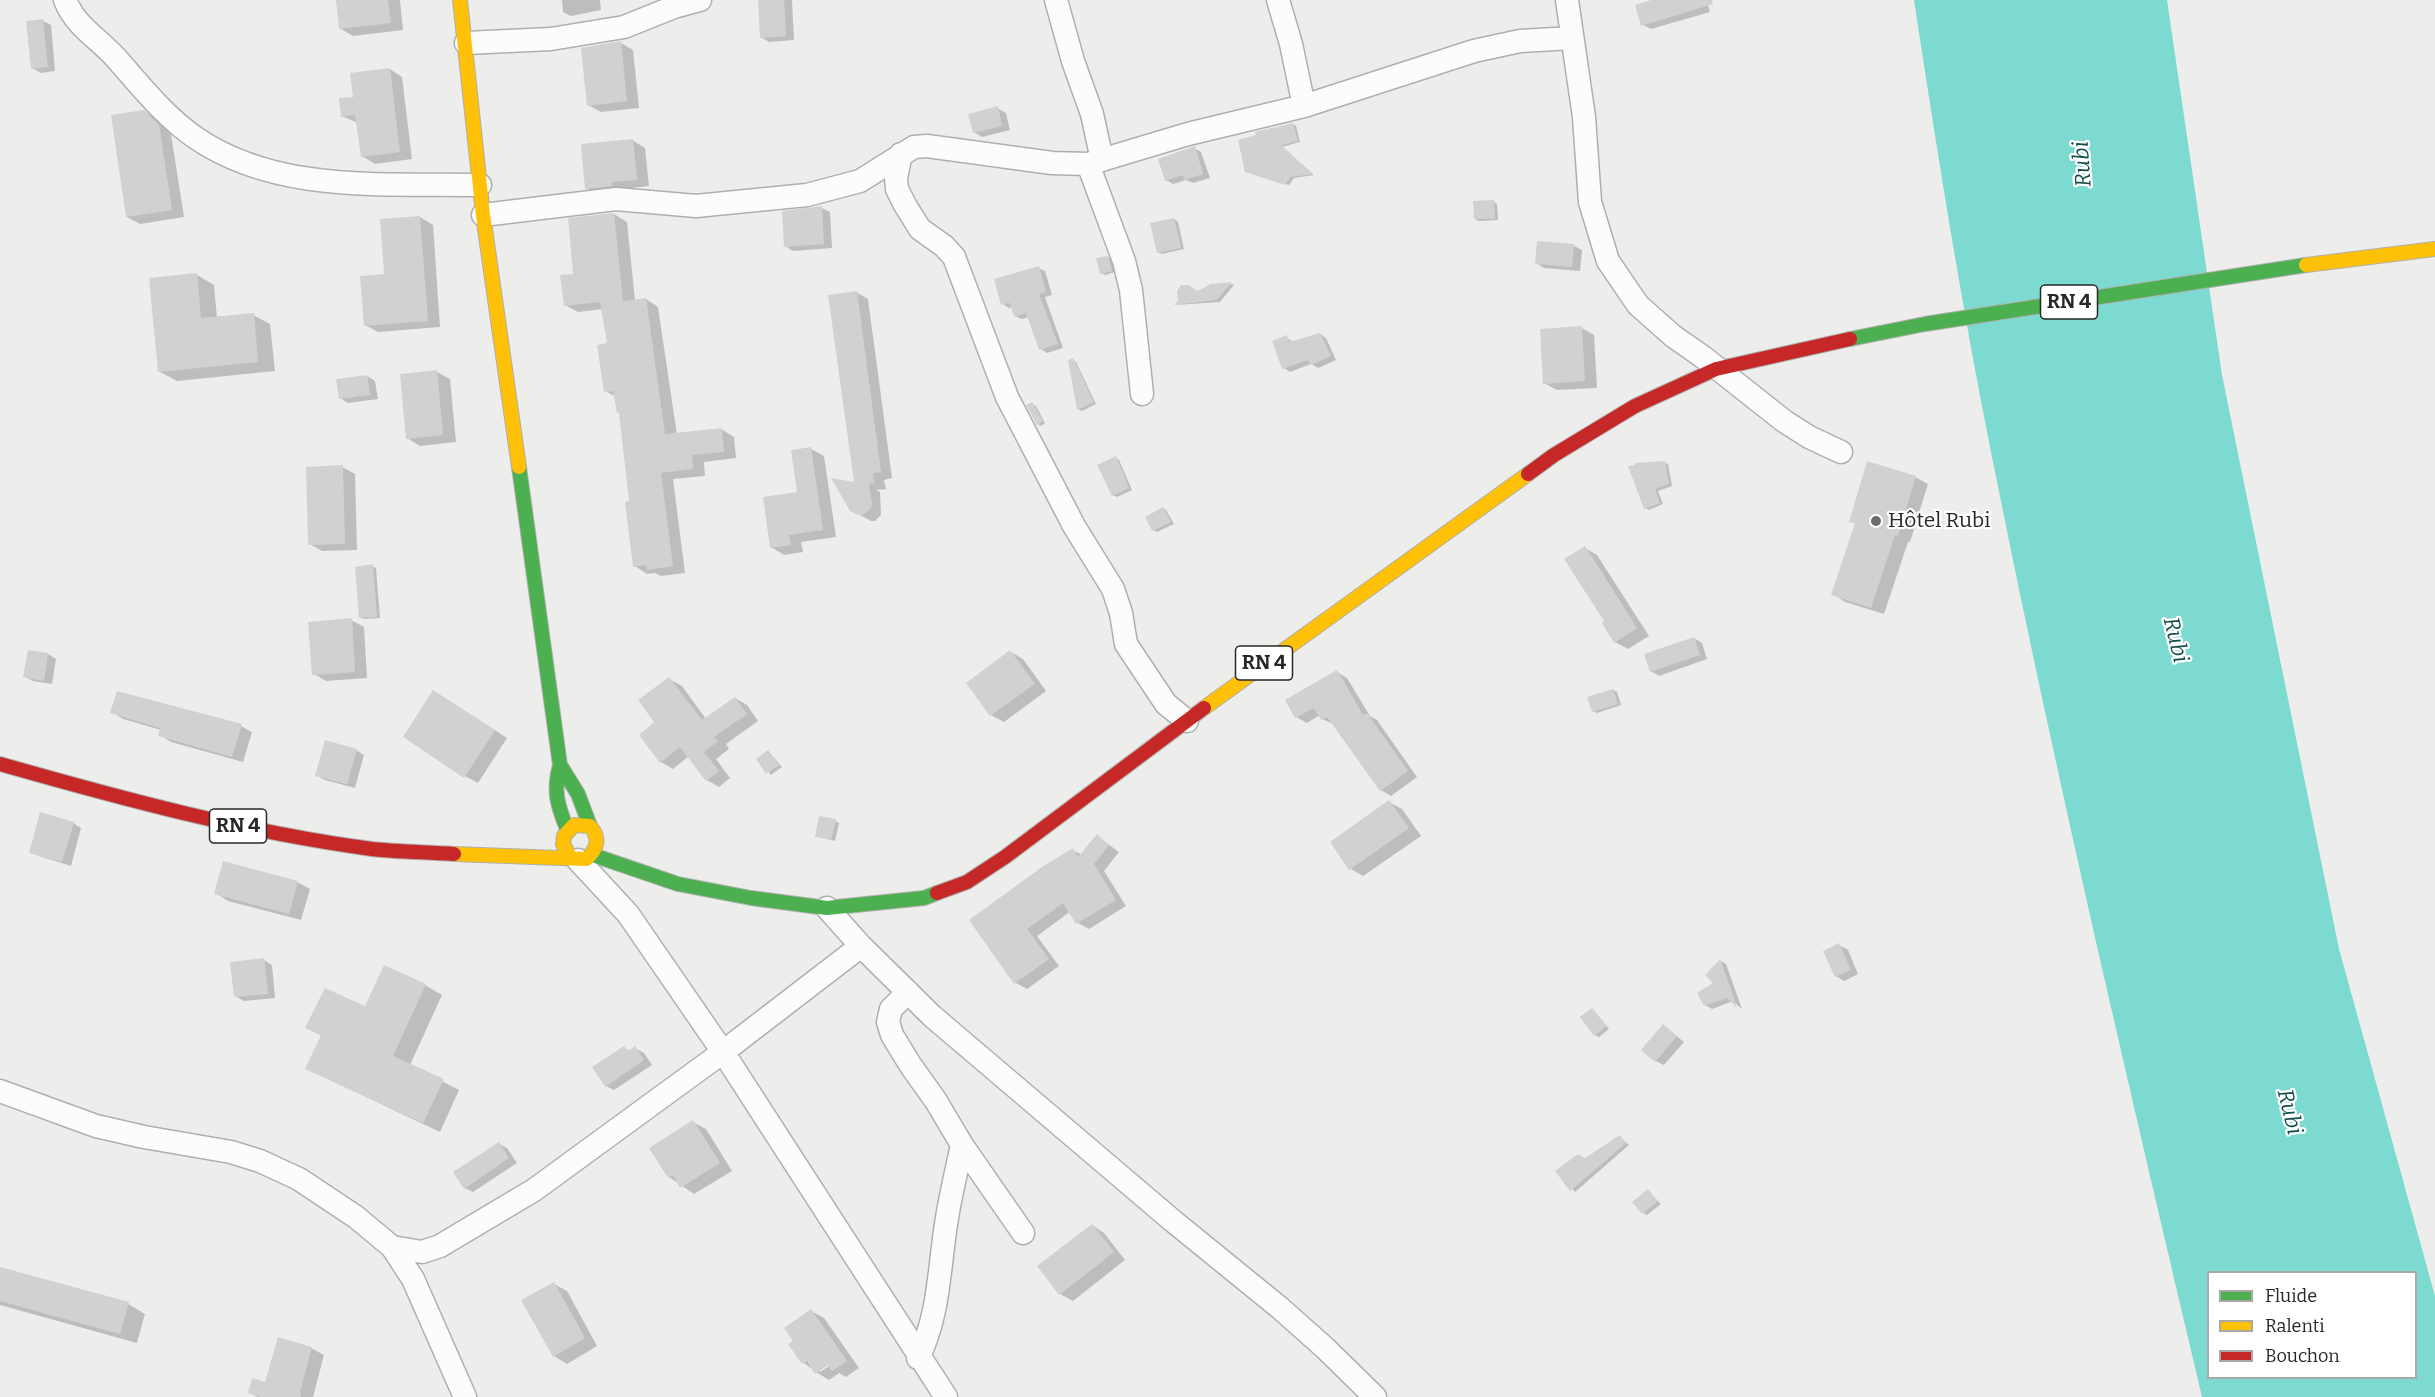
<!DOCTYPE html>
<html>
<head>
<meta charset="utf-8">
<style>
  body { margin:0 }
  #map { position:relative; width:2435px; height:1397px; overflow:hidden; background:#edeeec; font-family:Bitter,serif }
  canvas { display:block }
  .legend { position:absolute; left:2207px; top:1271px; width:210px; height:108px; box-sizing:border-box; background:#fff; border:2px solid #a9a9a8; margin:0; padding:8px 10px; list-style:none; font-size:18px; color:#272826 }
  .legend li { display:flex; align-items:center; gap:12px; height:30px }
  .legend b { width:30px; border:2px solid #a9a9a8 }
</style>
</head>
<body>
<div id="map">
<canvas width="2435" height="1397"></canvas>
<ul class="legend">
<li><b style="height:8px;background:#4caf50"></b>Fluide</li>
<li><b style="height:8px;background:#ffc107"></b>Ralenti</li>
<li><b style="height:8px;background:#c62828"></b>Bouchon</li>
</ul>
</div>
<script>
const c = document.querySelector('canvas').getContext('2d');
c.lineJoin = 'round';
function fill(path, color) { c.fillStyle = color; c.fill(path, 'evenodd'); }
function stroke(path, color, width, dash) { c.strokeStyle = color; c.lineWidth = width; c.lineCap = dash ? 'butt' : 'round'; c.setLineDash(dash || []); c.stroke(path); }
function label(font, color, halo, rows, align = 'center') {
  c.font = font + ' Bitter,serif'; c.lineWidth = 4.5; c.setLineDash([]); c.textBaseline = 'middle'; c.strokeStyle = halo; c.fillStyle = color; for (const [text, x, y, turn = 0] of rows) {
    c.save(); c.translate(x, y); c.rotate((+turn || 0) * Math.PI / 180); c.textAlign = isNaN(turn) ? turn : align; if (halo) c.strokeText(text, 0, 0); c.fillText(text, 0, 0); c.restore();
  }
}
const water = new Path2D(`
  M1914,0h253l55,375 117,574 96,347v101h-233c-74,-314 -148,-628 -211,-945 -30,-150 -54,-301 -77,-452zM2208,1272h208v106h-208z`);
const shadow = new Path2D(`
  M337,0h63l3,30 -50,6 -12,-7z
  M562,0h38l1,10 -30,6 -8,-4z
  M760,0h32l2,40 -25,2 -8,-5z
  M1656,0h51l3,12 -59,17 -8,-4z
  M43,21l8,4 4,46 -14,2 -9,-5z
  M621,43l12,7 6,58 -38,4 -13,-7z
  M390,69l12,8 10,82 -37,5 -13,-8 -4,-33 -16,-7 13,-18z
  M997,108l9,5 4,17 -28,7 -8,-5z
  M144,111l13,8 14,15 13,83 -44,7 -13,-7z
  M1293,124l3,2 4,16 -18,5 32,28 -20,3 -5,7 -39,-12z
  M632,140l13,8 4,38 -26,3 -24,7 -13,-8z
  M1194,148l7,4 9,26 -17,5 -7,-3 -13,4 -7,-4z
  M1494,202l3,2 1,16 -19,1 -4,-2z
  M822,208l8,4 2,36 -39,3 -8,-5z
  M614,214l13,8 8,79 11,-2 12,8 19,128 44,-6 13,8 2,21 -32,4 1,14 -32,3 12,94 -24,3 -6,-3 -8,1 -12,-8 -4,-63 -10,-89 -5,-17 -11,-6 3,-46 -5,-36 -25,3 -13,-7 10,-30z
  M420,217l13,8 7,102 -62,5 -13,-7 21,-49z
  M1174,219l4,3 6,27 -22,5 -4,-2z
  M1574,246l8,4 -2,21 -36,-3 -8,-5z
  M1107,257l4,2 4,13 -10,3 -4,-2z
  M1038,268l7,3 7,24 -7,2 18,51 -16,5 -6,-4 -12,-32 -7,2 -7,-3 -3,-9 -3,1 -6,-4z
  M197,275l17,10 3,33 36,-3 17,9 5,47 -98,10 -17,-9z
  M1232,284l2,1 -14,17 -44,3 36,-19z
  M856,292l12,7 24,179 -8,2 2,9 -10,1 4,2 1,23 -6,6h-4l-20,-11 4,-26z
  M1582,328l12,7 3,53 -40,2 -13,-7z
  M1320,334l6,4 10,22 -18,8 -7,-4 -21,8 -6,-4 2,-31 7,5z
  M1073,360l3,2 20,42 -14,7 -4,-2z
  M437,372l13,7 6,63 -36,4 -13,-8z
  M367,376l8,5 3,18 -30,4 -8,-5z
  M1032,404l4,2 9,17 -4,3 -3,-2z
  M811,449l13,7 12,81 -35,5 2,10 -19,3 -13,-8 28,-54z
  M1116,458l3,2 13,30 -15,7 -4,-2z
  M1664,462l4,2 4,22 -14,5 5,13 -14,6 -4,-2 -8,-42z
  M342,467l13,7 2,76 -35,1 -12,-7z
  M1915,477l13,7 -18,58h-2l-24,72 -39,-12 -12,-8 23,-70 -5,-3z
  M1163,508l3,2 8,14 -17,8 -4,-2z
  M1585,548l12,7 52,81 -21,13 -13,-7 -9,-20z
  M372,566l4,2 4,50 -16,1 -4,-2z
  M351,620l13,7 3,51 -41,3 -12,-7z
  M1694,638l8,5 5,16 -48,17 -8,-5z
  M30,651l18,3 8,5 -4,25 -19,-3 -8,-4z
  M1011,652l12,7 23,32 -42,31 -13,-7z
  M1337,672l10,6 23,38 7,4 40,57 -26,19 -10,-6 -47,-66 -12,-5 -2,-4 -13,8 -11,-6z
  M669,679l13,7 24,33 29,-21 12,7 11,16 -32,23 3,5 -13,10 14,19 -11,9 -12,-7 -18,-24 -16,13 -12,-7 -4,-40z
  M1613,690l4,2 4,13 -24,8 -4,-2z
  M446,699l61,39 -29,45 -13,-7z
  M112,712l129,14 11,6 -9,30 -72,-20 -11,-7 1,-5 -38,-11z
  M356,750l8,5 -9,33 -30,-8 -8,-4z
  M769,752l13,15 -11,8 -13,-16z
  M1389,802l13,7 19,27 -58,40 -12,-7z
  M835,821l4,2 -4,18 -18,-5z
  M73,823l8,5 -10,38 -32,-10 -8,-4z
  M1097,836l22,16 -15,19 22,35 -37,23 -11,-6 -7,-12 -34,25 22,30 -32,23 -11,-6 -45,-63 102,-70 9,5z
  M297,882l13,7 -9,31 -73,-19 -12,-8z
  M1839,945l9,5 10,24 -14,7 -8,-5z
  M264,960l8,5 3,33 -31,3 -9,-5z
  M1721,961l5,3 16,45 -9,-8 -21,8 -7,-4 11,-21z
  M425,985l17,10 -32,70 49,25 -19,42 -133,-63 15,-33 -15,-8 59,-20z
  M1592,1010l17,19 -10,8 -4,-2z
  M1664,1026l20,16 -20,23 -8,-4z
  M624,1048l6,3 5,-3 9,5 8,12 -38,25 -8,-4z
  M693,1122l13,7 26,42 -38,23 -25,-17z
  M1620,1137l9,8 -54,47 -18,-20 28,-13z
  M499,1144l8,4 10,15 -44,29 -8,-4z
  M1648,1191l13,13 -14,11 -4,-2z
  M1092,1225l12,8 21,27 -52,41 -13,-7z
  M0,1269l128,35 17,10 -8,29 -137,-38z
  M554,1284l13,7 30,55 -30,18 -13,-8z
  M811,1311l13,7 35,50 -13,9 -7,-4 -10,7 -13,-8 -12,-9 -13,-19 4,-2zM835,1362l-15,10v-3z
  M311,1348l13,7 -11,42h-56l-7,-4 17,-9z`);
const building = new Path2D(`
  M336,0h52l3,23 -52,6z
  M758,0h26l2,36 -26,2z
  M1651,0h61l1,4 -72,22 -6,-21z
  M43,19l5,48 -17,2 -5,-48z
  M621,41l6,60 -40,5 -6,-58z
  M390,68l10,84 -39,5 -6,-42 -14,2 -2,-19 14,-1 -3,-24z
  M998,106l4,20 -29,7 -5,-19z
  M144,110l15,15 13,85 -46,7 -15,-102z
  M1293,123l5,18 -17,4 32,29 -23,3 -5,8 -40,-13 -7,-32 18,-5 -1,-3z
  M633,139l4,41 -26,2 1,4 -27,3 -4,-45z
  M1195,146l8,28 -19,6 -1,-5 -18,6 -7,-22z
  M1494,200l1,19h-21l-1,-18z
  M822,206l2,38 -40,3 -2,-36z
  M614,213l9,88 23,-3 19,136 57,-6 2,24 -32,3 1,14 -32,4 12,93 -26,4 -1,-5 -13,2 -8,-65 4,-1 -10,-88h-2l-4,-22 -9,1 -7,-47 10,-2 -7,-41 -36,4 -4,-31 13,-1 -5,-56z
  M420,216l8,105 -64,5 -4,-50 24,-2 -4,-55z
  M1174,218l7,30 -24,5 -7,-30z
  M1537,241l37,3 -2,23 -37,-3z
  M1108,256l4,15 -12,3 -4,-16z
  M1039,266l7,26 -7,2 19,50 -19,6 -13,-37 -12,4 -4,-14 -9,2 -7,-26z
  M197,273l4,45 53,-5 4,49 -100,10 -9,-94z
  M1232,282l-16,18 -42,5 4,-4 -1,-10 4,-6h8l8,6 14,-7z
  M857,291l24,181 -8,1 1,10 -7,1h2l3,20 -2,5 -7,6h-5l-8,-4 -19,-33 23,4 -26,-187z
  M1582,326l3,55 -42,3 -3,-55z
  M1320,333l11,23 -20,9 -3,-5 -26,9 -10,-28 15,-6 2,7z
  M1073,358l21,44 -17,8 -9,-50z
  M437,370l6,65 -37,4 -6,-65z
  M367,375l3,20 -31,4 -3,-20z
  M1032,402l11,19 -6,4 -11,-20z
  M811,447l12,83 -34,5 2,10 -21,3 -7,-51 34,-5 -6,-42z
  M1116,456l13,32 -17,8 -15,-31z
  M1665,461l4,23 -14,5 5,14 -16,6 -16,-43 7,-1v-2z
  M1867,461l49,15 -18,60 -3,-1 -24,73 -40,-13 24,-72 -6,-1z
  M343,465l2,79 -37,1 -2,-78z
  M1163,507l8,15 -19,9 -7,-14z
  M1585,546l52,82 -23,15 -12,-20 2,-2 -40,-62z
  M373,564l4,53 -18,1 -4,-51z
  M352,618l3,54 -43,3 -4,-53z
  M1694,637l6,18 -50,17 -6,-18z
  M28,650l20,3 -4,28 -21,-4z
  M1010,650l25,34 -45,32 -24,-33z
  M1337,670l26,45 4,-2 41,58 -28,20 -53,-74 -6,3 -7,-12 -19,10 -10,-18z
  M669,677l33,43 33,-23 12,17 -33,23 4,4 -14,11 15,19 -13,10 -26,-34 -20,16 -21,-28 15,-13 -16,-22z
  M1613,689l5,15 -26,8 -5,-15z
  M433,690l62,40 -31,48 -61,-41z
  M117,691l125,33 -10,33 -74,-21 2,-8 -50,-15z
  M325,740l32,9 -10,35 -32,-8z
  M768,750l11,15 -13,9 -10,-15z
  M1389,800l20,28 -60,42 -19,-28z
  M40,812l34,10 -12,40 -33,-9z
  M819,816l17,3 -5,21 -16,-3z
  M1097,834l12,11 -15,19 22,36 -40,24 -13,-21 -36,26 22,30 -35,25 -45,-64 73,-53 31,-19 5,9z
  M223,861l75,20 -9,33 -75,-20z
  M1839,943l12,27 -16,7 -12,-26z
  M264,958l4,36 -34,3 -4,-35z
  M1720,959l11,31 6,18 -10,-10 -23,8 -7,-13 16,-10 -8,-8z
  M384,965l42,19 -33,72 51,23 -21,44 -118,-54 16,-34 -16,-7 20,-40 40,18z
  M1592,1008l15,18 -13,10 -14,-19z
  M1663,1024l14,12 -22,26 -14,-12z
  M624,1046l4,5 7,-5 9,14 -39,27 -13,-20z
  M693,1120l27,43 -40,25 -7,-13 -5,3 -19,-30z
  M1620,1135l6,8 -56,48 -15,-20 23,-17 7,4z
  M499,1142l10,16 -45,31 -11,-17z
  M1648,1189l10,12 -16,13 -10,-12z
  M1092,1224l22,28 -55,43 -22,-29z
  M0,1267l129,35 -9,32 -120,-33z
  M554,1282l31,56 -32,19 -32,-57z
  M811,1309l36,52 -15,10 -4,-6 -13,9 -8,-13 -5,3 -14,-20 5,-3 -9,-13z
  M278,1337l34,10 -12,45 1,5h-40l-13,-4 4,-15 13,4z`);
const street = new Path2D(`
  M65,0c11,27 32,37 51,58 24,27 49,59 80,80 82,56 189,45 284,47
  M1056,0l17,61 19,53 10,46
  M1278,0l13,44 13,62
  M1567,0l17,117 6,85 18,59 30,44 35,31 30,21 81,64 25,16 32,15
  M466,43l85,-4 73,-12 50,-20 26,-7
  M901,154l-5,24 1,11 8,16 15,24 24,17 10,11 53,140 67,129 39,63 8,24 5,31 40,60 21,17
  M1088,164l36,97 7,29 11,104
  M483,215l133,-16 80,7 111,-11 53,-14 54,-34 13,-1 125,17 36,1 100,-30 116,-28 170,-55 46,-10 52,-3
  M578,860l50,54 95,138 223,345
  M827,908l34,38 71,70 241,205 107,87 45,40 50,49
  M908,992l-17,17 -3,13 4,13 19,31 25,35 26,44 61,88
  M0,1091l96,35 48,11 87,15 29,9 39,18 57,38 36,30 21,32 52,118
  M392,1247l30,5 18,-6 94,-56 189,-138 138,-106
  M918,1358c22,-44 21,-93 29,-140 4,-25 10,-49 15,-73`);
const fast = new Path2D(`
  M1850,339l75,-15 381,-59
  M519,467l41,298c-7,26 -3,39 7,64
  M560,765l18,29 12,32
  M593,855l85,29 73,14 76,10 97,-10 13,-5`);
const slow = new Path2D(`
  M460,0l23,215 36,252
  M2306,265l129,-16
  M1204,708l324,-234
  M454,854l132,5c12,-10 14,-21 4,-33l-16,-1 -10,11 -1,8 7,13`);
const jam = new Path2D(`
  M1528,474l26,-19 81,-49 81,-37 134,-30
  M0,764c123,35 245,68 372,85 27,3 55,3 82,5
  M937,893l30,-11 38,-25 199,-149`);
const markers = [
  [1876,521,6,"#6c6d6b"]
];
const shields = [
  [2069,302,57],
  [1264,663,57],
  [238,826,57]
];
const shieldNames = [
  ["RN 4",2069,302],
  ["RN 4",1264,663],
  ["RN 4",238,826]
];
const poiNames = [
  ["Hôtel Rubi",1888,521]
];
const waterNames = [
  ["Rubi",2083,164,-94],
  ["Rubi",2175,640,76],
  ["Rubi",2289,1112,76]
];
fill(water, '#7cdad0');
fill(shadow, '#0003');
fill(building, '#d0d2d0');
stroke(street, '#afb0ae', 25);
stroke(fast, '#afb0ae', 16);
stroke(slow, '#afb0ae', 16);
stroke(jam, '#afb0ae', 16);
stroke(street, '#fcfcfc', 22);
stroke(fast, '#4caf50', 14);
stroke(slow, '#ffc107', 14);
stroke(jam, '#c62828', 14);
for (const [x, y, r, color] of markers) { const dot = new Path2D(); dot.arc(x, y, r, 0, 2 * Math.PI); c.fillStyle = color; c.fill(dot); stroke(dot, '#fff', 2); }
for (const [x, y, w] of shields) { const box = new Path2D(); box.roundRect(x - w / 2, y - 17, w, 34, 4.5); c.fillStyle = '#fff'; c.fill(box); stroke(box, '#272826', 1.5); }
label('bold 20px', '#272826', null, shieldNames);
label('21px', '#272826', '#fff', poiNames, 'left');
label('italic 22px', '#154e49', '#fff', waterNames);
</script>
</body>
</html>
